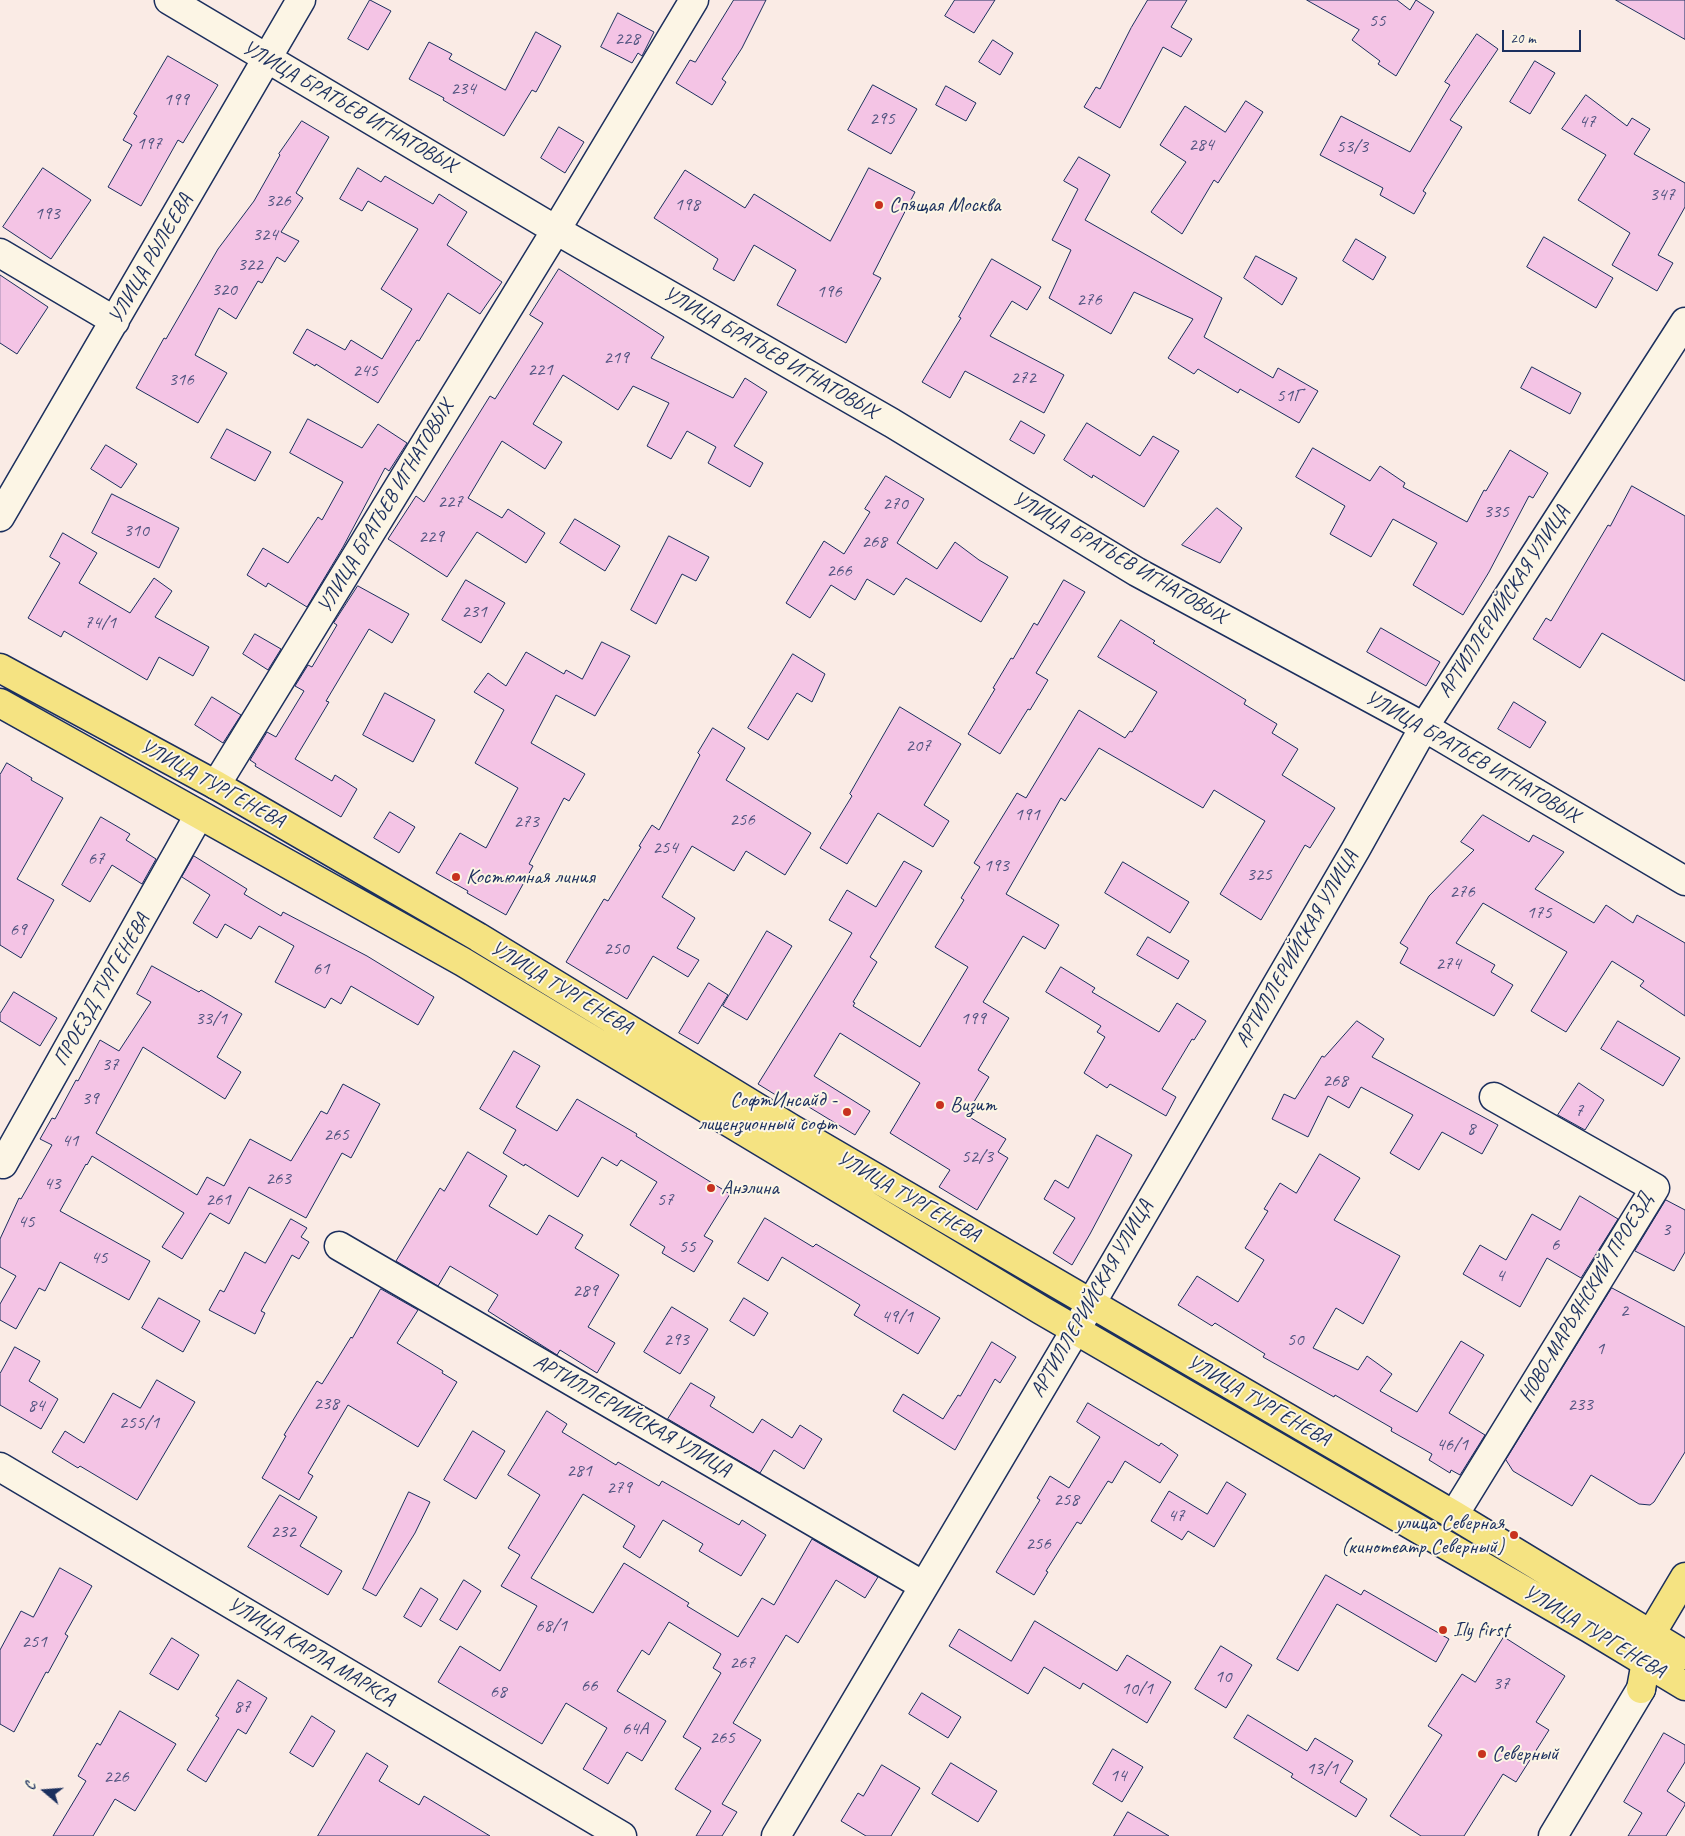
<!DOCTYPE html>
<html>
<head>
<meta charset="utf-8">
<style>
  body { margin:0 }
  #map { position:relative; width:1685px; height:1836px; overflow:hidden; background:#faebe5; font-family:Caveat,sans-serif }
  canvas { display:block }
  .north { position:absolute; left:20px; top:1766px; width:50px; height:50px; -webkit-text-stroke:4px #fcf5e5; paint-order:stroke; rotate:288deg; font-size:14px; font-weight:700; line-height:20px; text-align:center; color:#1b2f5e }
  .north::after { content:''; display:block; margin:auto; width:18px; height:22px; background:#1b2f5e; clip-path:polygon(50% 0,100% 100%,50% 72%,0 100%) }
  .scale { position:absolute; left:1502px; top:30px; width:79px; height:22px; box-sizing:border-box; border:2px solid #1b2f5e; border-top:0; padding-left:6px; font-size:15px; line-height:18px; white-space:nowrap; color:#1b2f5e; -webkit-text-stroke:4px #fcf5e5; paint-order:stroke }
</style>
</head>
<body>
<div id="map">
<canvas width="1685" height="1836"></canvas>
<div class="north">С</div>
<div class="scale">20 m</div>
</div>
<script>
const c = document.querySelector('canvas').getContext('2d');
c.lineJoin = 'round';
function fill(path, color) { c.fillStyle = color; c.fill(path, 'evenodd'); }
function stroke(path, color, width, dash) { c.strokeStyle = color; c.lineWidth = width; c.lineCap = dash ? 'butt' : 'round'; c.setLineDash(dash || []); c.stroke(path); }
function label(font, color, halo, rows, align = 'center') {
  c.font = font + ' Caveat,sans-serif'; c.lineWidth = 4; c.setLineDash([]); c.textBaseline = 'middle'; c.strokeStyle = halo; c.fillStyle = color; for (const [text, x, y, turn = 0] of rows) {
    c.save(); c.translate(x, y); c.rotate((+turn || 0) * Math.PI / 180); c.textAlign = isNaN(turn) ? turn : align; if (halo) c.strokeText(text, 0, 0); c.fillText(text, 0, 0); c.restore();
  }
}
const building = new Path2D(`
  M370,0l21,11 -23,39 -20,-11z
  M734,0h32l-24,48 -20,31 4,3 -14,23 -36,-22 14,-23 5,2z
  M955,0h40l-21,33 -29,-17z
  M1148,0h39l-16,27 21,12 -11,18 -18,-10 -43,81 -36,-21 12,-20 4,2 31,-61z
  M1307,0h90l13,10 6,-10 18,12 -38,64 -18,-12 2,-3 -28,-21 7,-10z
  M1616,0h69v39z
  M618,13l36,19 -12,24 -4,-3 -6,10 -31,-16z
  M536,32l25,14 -25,46 -4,-2 -28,46 -61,-36 1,-2 -35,-19 20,-37 23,12 -3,5 56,31z
  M1477,34l21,15 -48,71 12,7 -39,64 3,2 -12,21 -34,-19 3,-7 -63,-33 21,-39 69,36 40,-67 -5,-3z
  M993,40l20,13 -13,22 -21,-13z
  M168,56l50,29 -35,58 -5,-3 -37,66 -33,-19 24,-42 -9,-5 14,-24 -3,-2z
  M1535,61l20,12 -25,41 -20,-12z
  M873,85l44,24 -26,45 -43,-24z
  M946,86l30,17 -10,18 -30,-16z
  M1586,95l41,31 5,-8 18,11 -16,25 51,29v24l-27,48 15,8 -16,28 -45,-26 18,-32 -52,-33 28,-45 -44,-26z
  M1246,101l17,11 -45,71 -4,-3 -32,54 -31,-22 35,-50 -26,-17 25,-39 40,26z
  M302,121l27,16 -33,56 7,5 -22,34 18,9 -14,21 -8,-5 -15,26 -4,-2 -22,38 -17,-11 -24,47 32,18 -29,50 -62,-35 28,-50 2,1 52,-90 36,-48 26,-46 -1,-1z
  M559,127l25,15 -19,31 -24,-15z
  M1079,157l31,18 -25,45 137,78 -18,39 69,41 5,-10 40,23 -19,32 -59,-34 -2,4 -40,-24 -4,5 -26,-16 25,-39 -59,-27 -23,42 -62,-36 22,-48 -19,-10 26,-51 -14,-8z
  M43,168l48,32 -40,59 -48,-32z
  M358,168l23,14 4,-6 48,28 6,-10 28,18 -20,33 55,37 -22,32 -32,-21 -29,48 -2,-1 -39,63 -62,-39 -1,2 -22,-13 14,-24 38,21 6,-10 31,19 30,-50 -31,-20 37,-60 -50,-28 -6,10 -22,-12z
  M869,168l46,24 -42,82 8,4 -35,65 -69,-38 19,-35 -42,-25 -20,36 -21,-12 5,-10 -64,-41 31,-48 60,38 9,-14 76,47z
  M1544,237l69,41 -17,30 -69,-41z
  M1356,239l30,18 -13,23 -30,-19z
  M1256,256l41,22 -15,27 -38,-27z
  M992,259l49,28 -14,23 -15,-9 -22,35 74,39 -20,38 -79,-42 -15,27 -28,-16 39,-64 -2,-1z
  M559,269l105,68 -13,21 82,40 12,-20 22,14 -33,54 29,17 -13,24 -42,-24 8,-16 -29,-16 -16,28 -24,-13 22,-43 -36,-17 -15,24 -55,-35 -30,49 29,18 -17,27 -43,-28 -34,57 34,20 6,-9 37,24 -19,30 -49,-31 -30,45 -59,-38 28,-43 8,6 66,-106 5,3 48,-76 -13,-8z
  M0,275l48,32 -31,47 -17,-11z
  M1532,367l49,26 -11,21 -49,-26z
  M308,419l54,29 16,-24 29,19 -18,28 -4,-3 -42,79 -36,60 -39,-24 -2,4 -19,-12 16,-27 25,15 30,-46 4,3 21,-38 -53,-29z
  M1021,421l24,14 -11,19 -24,-14z
  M1087,423l53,33 13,-20 26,15 -35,56 -51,-32 -1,3 -28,-18z
  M227,429l44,23 -16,29 -44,-23z
  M106,445l31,19 -16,24 -30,-19z
  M1313,448l57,33 10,-15 25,17 -2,4 64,35 17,-32 2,1 24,-41 38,23 -15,25 -4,-2 -40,76 -26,43 -50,-30 24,-42 -44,-24 -22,38 -41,-23 15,-28 -49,-29z
  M886,476l38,23 -27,44 40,26 18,-27 24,18 29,17 -27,45 -75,-44 -12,17 -27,-16 -12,21 -24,-15 -21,33 -24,-15 38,-62 20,13 26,-42 -5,-3z
  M1632,486l53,30v165l-83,-48 -22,35 -47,-29 13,-21 5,3 57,-96 2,1z
  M112,494l67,34 -20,40 -67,-35z
  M1217,508l25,20 -22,35 -38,-18z
  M575,519l45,27 -15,25 -45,-28z
  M63,533l34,20 -18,30 51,30 24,-35 18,13 -17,26 54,30 -16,29 -34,-19 -12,23 -83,-49 -3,6 -33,-19 32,-55 -10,-6z
  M669,536l40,21 -13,24 -14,-7 -26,50 -25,-14z
  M466,580l39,23 -24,40 -39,-23z
  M1064,580l21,12 -49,81 12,7 -18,30 -2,-1 -28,45 -32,-20 27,-45 -2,-1 18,-30 2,1 21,-36 3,2z
  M358,586l51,28 -17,29 -23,-14 -43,72 3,1 -34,57 37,22 3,-6 22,14 -16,28 -86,-51 1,-2 -6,-4 17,-28 9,5 28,-46 -9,-5 13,-21 4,2 25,-42 -3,-2z
  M1121,620l34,21 -2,2 93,57 -2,4 33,20 -5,9 26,16 -16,26 53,33 -25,40 -5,-3 -44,75 -41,-26 45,-73 -51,-31 -11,18 -104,-60 -34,53 -4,-3 -55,96 53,31 -14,24 -22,-13 -40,66 26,16 -31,52 11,7 -23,38 40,24 -8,13 10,6 -31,52 -38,-23 11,-17 -60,-37 30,-50 -80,-50 -26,43 56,35 -15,24 -56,-34 -4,6 -37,-23 94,-151 -23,-13 18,-30 29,17 28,-46 18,10 -52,86 7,5 -24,40 2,1 -2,3 67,41 48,-80 -33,-20 29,-47 -3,-2 19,-31 -6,-4 43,-70 9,5 53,-88 46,28 5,-7 2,1 25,-40 -59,-35z
  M1381,628l59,34 -14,24 -59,-34z
  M255,634l26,15 -13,21 -25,-16z
  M602,642l28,14 -35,60 -39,-21 -25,48 54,31 -16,27 -5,-3 -35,66 4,2 -27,49 -39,-22 1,-2 -32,-18 24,-40 26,15 32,-60 -43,-25 29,-53 -30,-18 14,-19 18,13 20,-34 38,22 2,-4 16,9z
  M793,654l32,20 -13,28 -15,-9 -29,47 -20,-12z
  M385,693l50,27 -22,42 -50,-27z
  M212,697l29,18 -18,28 -28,-18z
  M1514,702l32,20 -16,26 -32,-19z
  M900,707l61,37 -37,61 25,16 -16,26 -55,-34 -31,51 -27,-16 32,-52 -2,-2z
  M713,728l32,20 -19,32 85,53 -26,42 -39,-24 -12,20 -42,-25 -30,51 33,21 -18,30 22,12 -11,17 -35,-21 -26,43 -61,-37 38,-63 4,2 33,-54 -2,-1 13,-21 7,5 41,-75 -2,-2z
  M7,763l25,15 -1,2 32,18 -46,81 37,21 -33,58 -21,-13v-170z
  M390,812l25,15 -16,26 -25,-15z
  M1483,815l46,27 4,-7 31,17 -29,37 59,34 12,-18 27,18 4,-8 48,28v73l-45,-30 4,-5 -32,-20 -46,71 -35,-21 36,-59 -84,-49 -27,40 39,22 -4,7 22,13 -19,31 -94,-53 8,-15 -8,-5 29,-47 45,-46 -13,-8z
  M101,817l29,17 -4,6 30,19 -14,25 -30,-19 -22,37 -28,-17z
  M194,856l53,33 -3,5 37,22 2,-4 84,44 67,41 -16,28 -67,-39 -10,18 -10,-6 -6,10 -50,-26 19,-36 -35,-20 -8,13 -26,-15 -8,14 -24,-15 17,-28 -28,-18z
  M1123,862l66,40 -19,31 -65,-40z
  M767,931l25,15 -45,74 -24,-14z
  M1148,937l41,24 -11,18 -41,-24z
  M152,966l47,26 2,-2 41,24 -25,43 24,15 -16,27 -82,-52 -47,86 101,62 10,-18 17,9 26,-47 41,22 30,-50 6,3 16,-30 37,20 -29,54 -9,-5 -36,65 -57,-31 -20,37 -19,-11 -28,46 -20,-12 22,-34 -92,-57 -5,9 -1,-1 -26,47 90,50 -21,39 -69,-38 -15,29 -6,-3 -23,41 -16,-9v-16l16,-28 -16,-9v-28l19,-41 2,1 31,-54 -12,-6 12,-21 3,1 21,-39 2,1 22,-41 19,11 32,-49 -14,-8z
  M1061,967l34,21 -3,4 67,40 18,-29 29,18 -12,19 -2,-1 -30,50 14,8 -10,19 -56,-32 -3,4 -23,-15 21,-36 -8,-5 4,-6 -55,-34z
  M709,983l19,12 -30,49 -19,-11z
  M14,992l43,26 -17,28 -40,-25v-7z
  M1357,1021l27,18 -12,18 126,68 -16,29 -40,-22 -23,38 -29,-17 23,-38 -52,-28 -12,21 -21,-12 -20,41 -36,-18 12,-25 11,5 27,-43 2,1z
  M1618,1021l62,37 -17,28 -62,-37z
  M514,1051l26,15 -24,41 41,24 20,-32 60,35 -1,2 94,58 -26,42 9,5 -19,31 -32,-19 3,-6 -35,-22 27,-43 -36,-22 -4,6 -15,-9 -24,40 -53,-33 -1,2 -21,-13 13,-23 -36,-21z
  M1579,1083l25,17 -19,30 -27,-15z
  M1097,1135l35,20 -42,79 -18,31 -19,-12 22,-35 -31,-19 11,-19 13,8z
  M468,1152l39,24 -18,30 48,29 12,-20 34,20 -8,13 44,27 -31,52 27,16 -18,30 -37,-23 -3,5 -69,-44 10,-16 -48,-29 -12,20 -42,-25 44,-73 4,3z
  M1320,1154l40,24 -26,42 66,36 -37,68 -27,-16 -23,40 45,22 9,-14 25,18 -12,17 37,21 44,-71 23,14 -35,58 36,22 -25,40 -9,-5 -1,3 -21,-13 3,-6 -41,-23 1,-3 -57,-33 -1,2 -71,-40 2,-3 -50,-31 -3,3 -34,-21 19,-29 41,26 26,-42 -19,-12 23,-37 -4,-2 16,-26 16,10z
  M1580,1196l38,23 -37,59 -34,-20 -27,49 -57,-33 17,-29 26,15 26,-46 28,16z
  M1666,1200l19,10v42l-11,19 -39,-20z
  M765,1218l48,29 3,-3 124,74 -22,36 -64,-39 6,-10 -78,-48 -14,24 -30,-18z
  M291,1219l16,9 -6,9 8,5 -10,17 -7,-4 -31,56 4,2 -10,21 -46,-24 11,-20 4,2 21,-40 20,11z
  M1612,1288l73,39v125l-31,50 -4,3 -11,-1 -48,-29 -19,31 -59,-35 -7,-11z
  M381,1289l37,21 -21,33 46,28 -1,2 15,9 -39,65 -70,-42 -40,68 5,3 -14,24 -37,-22 24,-42 -2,-1 33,-54 5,3 29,-47 1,1z
  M159,1298l41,23 -17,31 -41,-24z
  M744,1298l24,15 -14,23 -24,-15z
  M672,1307l36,22 -28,45 -36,-22z
  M992,1342l24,15 -16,26 -5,-4 -40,71 -62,-39 10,-17 40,25 15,-24 2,1z
  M15,1347l25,14 -11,20 29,18 -17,30 -41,-24v-31z
  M157,1380l38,22 -58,98 -57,-34 -2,2 -26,-16 13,-21 19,12 29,-50 27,15z
  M691,1383l24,14 -5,9 43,27 9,-14 30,19 8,-13 22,14 -18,30 -30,-19 -14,23 -92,-54z
  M1088,1403l71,43 2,-3 17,12 -18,28 -35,-22 -13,22 -4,-2 -27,43 -4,-2 -31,49 2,1 -14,23 -38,-23 44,-72 -3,-2 13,-22 19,12 31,-51 -23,-15z
  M547,1411l20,13 -5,8 54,33 2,-3 41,24 3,-5 77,44 3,-5 24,15 -25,41 -42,-25 4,-7 -40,-24 -23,38 -17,-11 12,-21 -52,-32 -52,84 62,35 31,-50 65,40 -2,3 51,31 24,-39 12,7 38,-66 66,38 -13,21 -29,-18 -38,63 -12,-8 -53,88 28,17 -39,64 15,8 -15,24h-26l15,-25 -36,-22 26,-41 -18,-11 38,-64 -8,-5 8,-14 -52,-32 -20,33 -7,-5 -25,41 49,30 -24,40 -15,-9 -19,32 -25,-15 24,-41 -41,-25 -24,41 -104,-62 22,-36 40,25 37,-65 -36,-20 19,-31 -12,-7 32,-53 -32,-20z
  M473,1431l32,20 -29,48 -32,-19z
  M1227,1482l19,12 -32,53 -26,-16 -6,9 -31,-19 18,-30 38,23z
  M409,1492l21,10 -15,31 -39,63 -13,-7z
  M280,1495l37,22 -17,29 42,25 -14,24 -80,-48z
  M60,1568l32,18 -27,48 3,2 -20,37 -2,-1 -32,60 -14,-8v-74l21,-39 12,6z
  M1326,1575l35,20 3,-5 85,49 -13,23 -99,-58 -39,67 -21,-12z
  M464,1580l17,11 -24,39 -17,-10z
  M421,1588l17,11 -17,28 -17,-10z
  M1035,1621l82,50 10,-16 44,27 -24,41 -64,-40 -3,6 -36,-22 -16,27 -79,-48 10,-17 52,32z
  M1504,1637l61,39 -29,46 13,8 -33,52 -13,-8 -39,62h-43l-31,-20 52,-81 -14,-9 34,-52 13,8z
  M172,1638l27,17 -21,35 -28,-16z
  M1221,1646l31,19 -26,43 -31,-19z
  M238,1680l29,18 -21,36 -8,-5 -32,53 -19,-12 32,-52 -3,-2z
  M922,1693l39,24 -13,21 -39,-24z
  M120,1711l56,33 -41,67 -20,-12 -22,37h-40l33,-55 -8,-5 19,-33 3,2z
  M1248,1715l59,36 8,-13 38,23 -13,21 27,17 -11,18 -65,-40 2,-3 -59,-36z
  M312,1716l23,15 -22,36 -23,-14z
  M1664,1733l21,12v17l-18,29 18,12v2l-19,31h-38l14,-23 -18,-11z
  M1113,1749l30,18 -21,35 -29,-18z
  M367,1753l21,13 -9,15 40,24 5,-9 66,40h-172z
  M951,1763l46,28 -19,31 -46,-28z
  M882,1765l38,23 -29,48h-25l-25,-15 17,-28 5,3z
  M1128,1812l41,24h-55z`);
const street = new Path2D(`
  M169,0l387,230 336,193 245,149 287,155 261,154
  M0,253l115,68
  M0,517l301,-517
  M216,785l340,-555 138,-230
  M3,1164l196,-349
  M339,1246l585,340
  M0,1467l622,369
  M1454,1515l201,-327 -161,-91
  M776,1836l299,-505 281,-482 68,-122 261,-405`);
const secondary = new Path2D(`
  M1553,1836l88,-147`);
const primary = new Path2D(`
  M1641,1689l10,-55 34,-57`);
const highway = new Path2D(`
  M0,668l216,117 262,152 314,192 662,386 231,140
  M0,703l463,259 578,348 548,318 96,58`);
const markers = [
  [879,205,5,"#c8321e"],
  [456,877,5,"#c8321e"],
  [940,1105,5,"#c8321e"],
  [847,1112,5,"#c8321e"],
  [711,1188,5,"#c8321e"],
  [1514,1535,5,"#c8321e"],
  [1443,1630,5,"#c8321e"],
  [1482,1754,5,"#c8321e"]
];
const numberNames = [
  ["55",1377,21],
  ["228",627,39],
  ["234",463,89],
  ["199",176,100],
  ["295",882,119],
  ["47",1587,122],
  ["197",149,144],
  ["284",1201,145],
  ["53/3",1352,147],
  ["347",1662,195],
  ["326",278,201],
  ["198",687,205],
  ["193",47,214],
  ["324",265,235],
  ["322",250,265],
  ["320",224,290],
  ["196",829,292],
  ["276",1089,300],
  ["219",616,358],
  ["221",540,370],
  ["245",365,371],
  ["272",1023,378],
  ["316",181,380],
  ["51Г",1289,396],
  ["227",450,502],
  ["270",895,504],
  ["335",1496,512],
  ["310",136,531],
  ["229",431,537],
  ["268",874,542],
  ["266",839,571],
  ["231",474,612],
  ["74/1",100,623],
  ["207",918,746],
  ["191",1027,815],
  ["256",742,820],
  ["273",526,822],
  ["254",665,848],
  ["67",96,859],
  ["193",996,866],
  ["325",1259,875],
  ["276",1462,892],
  ["175",1539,913],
  ["69",18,930],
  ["250",616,949],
  ["274",1448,964],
  ["61",321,969],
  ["33/1",211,1019],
  ["199",973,1019],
  ["37",110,1065],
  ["268",1335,1081],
  ["39",90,1099],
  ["7",1579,1111],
  ["8",1471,1129],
  ["265",336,1135],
  ["41",70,1141],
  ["52/3",977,1157],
  ["263",278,1179],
  ["43",52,1184],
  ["261",218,1200],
  ["57",665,1200],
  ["45",26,1222],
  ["3",1666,1230],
  ["6",1555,1245],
  ["55",687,1247],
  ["45",99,1258],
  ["4",1500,1276],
  ["289",585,1291],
  ["2",1624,1311],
  ["49/1",897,1317],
  ["293",676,1340],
  ["50",1295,1340],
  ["1",1600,1349],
  ["238",326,1404],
  ["233",1580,1405],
  ["84",36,1406],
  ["255/1",139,1423],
  ["46/1",1452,1445],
  ["281",579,1471],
  ["279",619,1488],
  ["258",1066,1500],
  ["47",1176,1516],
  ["232",283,1532],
  ["256",1038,1544],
  ["68/1",551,1626],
  ["251",34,1642],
  ["267",742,1663],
  ["10",1223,1677],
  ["37",1501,1684],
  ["66",589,1686],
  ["10/1",1137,1689],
  ["68",498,1692],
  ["87",242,1707],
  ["64А",635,1729],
  ["265",722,1738],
  ["13/1",1322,1769],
  ["14",1118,1776],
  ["226",116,1777]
];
const streetNames = [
  ["УЛИЦА БРАТЬЕВ ИГНАТОВЫХ",349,107,30],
  ["УЛИЦА РЫЛЕЕВА",151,259,-60],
  ["УЛИЦА БРАТЬЕВ ИГНАТОВЫХ",770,353,30],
  ["УЛИЦА БРАТЬЕВ ИГНАТОВЫХ",386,507,-59],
  ["УЛИЦА БРАТЬЕВ ИГНАТОВЫХ",1119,558,30],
  ["АРТИЛЛЕРИЙСКАЯ УЛИЦА",1504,602,-57],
  ["УЛИЦА БРАТЬЕВ ИГНАТОВЫХ",1472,757,30],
  ["УЛИЦА ТУРГЕНЕВА",212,784,29],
  ["АРТИЛЛЕРИЙСКАЯ УЛИЦА",1297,949,-60],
  ["УЛИЦА ТУРГЕНЕВА",561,988,31],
  ["ПРОЕЗД ТУРГЕНЕВА",102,990,-60],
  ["УЛИЦА ТУРГЕНЕВА",908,1197,30],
  ["НОВО-МАРЬЯНСКИЙ ПРОЕЗД",1586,1298,-59],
  ["АРТИЛЛЕРИЙСКАЯ УЛИЦА",1092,1299,-60],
  ["УЛИЦА ТУРГЕНЕВА",1258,1401,30],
  ["АРТИЛЛЕРИЙСКАЯ УЛИЦА",632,1416,30],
  ["УЛИЦА ТУРГЕНЕВА",1594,1632,31],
  ["УЛИЦА КАРЛА МАРКСА",311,1652,31]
];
const poiNames = [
  ["Спящая Москва",889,205],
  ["Костюмная линия",466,877],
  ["СофтИнсайд -",837,1100,"right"],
  ["лицензионный софт",837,1124,"right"],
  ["Визит",950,1105],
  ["Анэлина",721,1188],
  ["улица Северная",1504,1523,"right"],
  ["(кинотеатр Северный)",1504,1547,"right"],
  ["Ily first",1453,1630],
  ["Северный",1492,1754]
];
fill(building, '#f4c4e5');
stroke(building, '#1b2f5e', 1);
stroke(street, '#1b2f5e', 31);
stroke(secondary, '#1b2f5e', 31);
stroke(primary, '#1b2f5e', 31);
stroke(highway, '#1b2f5e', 31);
stroke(street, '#fcf5e5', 28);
stroke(secondary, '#fcf5e5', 28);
stroke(primary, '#f5e382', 28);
stroke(highway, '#f5e382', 28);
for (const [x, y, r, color] of markers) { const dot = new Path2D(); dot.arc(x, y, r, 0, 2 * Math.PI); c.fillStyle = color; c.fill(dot); stroke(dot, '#fcf5e5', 2); }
label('19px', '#515480', null, numberNames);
label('21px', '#1b2f5e', '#fcf5e5', streetNames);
label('21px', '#1b2f5e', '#fcf5e5', poiNames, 'left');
</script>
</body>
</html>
